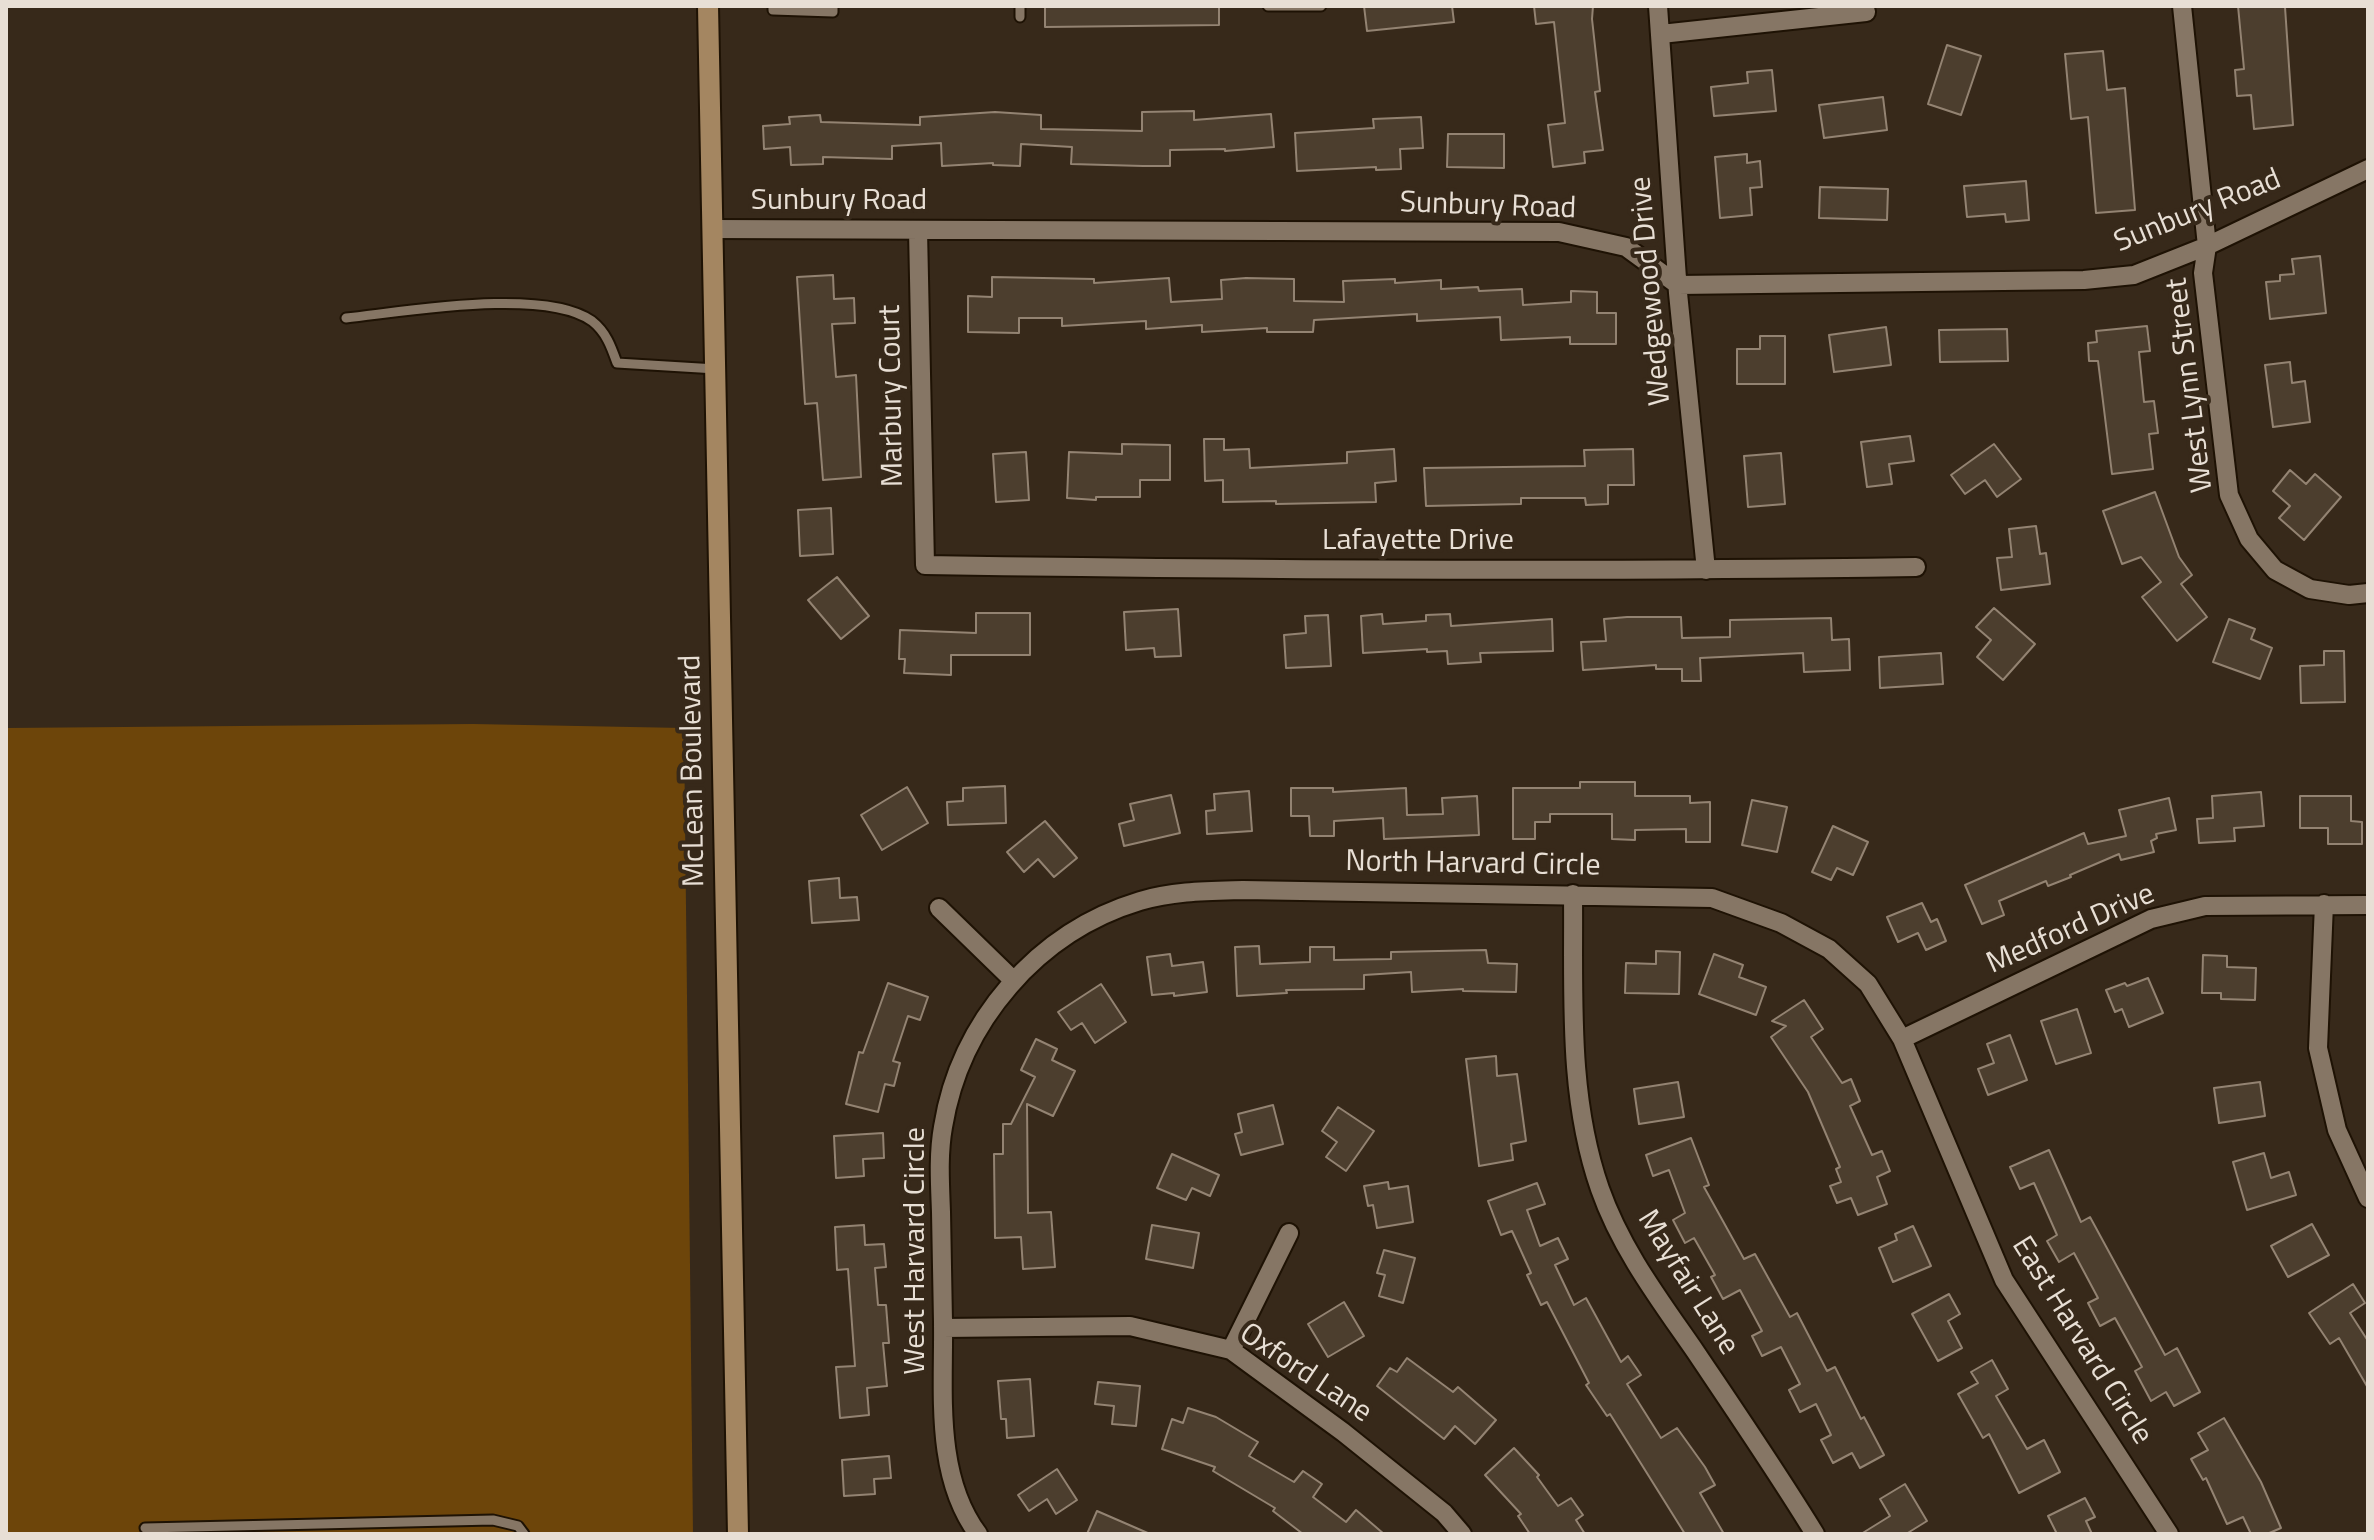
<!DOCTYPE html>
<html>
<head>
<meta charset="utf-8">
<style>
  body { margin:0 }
  #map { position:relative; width:2374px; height:1540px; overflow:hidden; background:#37291a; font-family:"Titillium Web",sans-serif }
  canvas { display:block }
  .frame { position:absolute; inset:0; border:8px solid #e8dfd5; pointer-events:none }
</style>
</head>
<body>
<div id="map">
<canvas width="2374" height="1540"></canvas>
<div class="frame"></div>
</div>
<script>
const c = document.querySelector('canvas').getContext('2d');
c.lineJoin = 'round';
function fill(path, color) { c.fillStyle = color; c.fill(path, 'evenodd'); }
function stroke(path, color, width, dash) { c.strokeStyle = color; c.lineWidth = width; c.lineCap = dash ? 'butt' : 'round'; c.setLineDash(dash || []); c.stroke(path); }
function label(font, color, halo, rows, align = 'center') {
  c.font = font + ' "Titillium Web",sans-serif'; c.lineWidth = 8; c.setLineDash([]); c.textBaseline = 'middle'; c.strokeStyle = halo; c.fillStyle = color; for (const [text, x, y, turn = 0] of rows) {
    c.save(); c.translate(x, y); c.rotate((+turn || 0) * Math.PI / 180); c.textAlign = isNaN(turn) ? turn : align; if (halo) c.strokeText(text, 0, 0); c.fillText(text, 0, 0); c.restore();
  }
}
const green = new Path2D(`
  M473,724l211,4 9,806h-687v-806z`);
const building = new Path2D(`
  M1045,6h174v19l-174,2z
  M1364,6h88l2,16 -87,9z
  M1534,6h59l-1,13 8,72 -5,1 8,58 -19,2 1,11 -32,4 -5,-42 17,-2 -11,-101 -18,2z
  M2238,6l47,1 8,118 -39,4 -3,-34 -14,1 -2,-26 9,-1z
  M1947,45l34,11 -20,59 -33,-11z
  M2103,51l4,39 18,-2 10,122 -39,3 -8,-96 -17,2 -6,-65z
  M1772,70l4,41 -62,5 -3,-29 37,-4 -1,-11z
  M1883,97l4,33 -63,8 -5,-33z
  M1194,111v9l77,-6 3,33 -49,4v-2l-55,1v16h-27l-72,-2 1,-17 -51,-3 -1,22 -27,-1v-2l-51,3 -1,-23 -49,3v13l-69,-2v7l-32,1 -1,-18 -26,2 -1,-23 27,-2 -1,-7 31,-2 1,7 99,3v-8l75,-5 46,3v14l101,2v-19z
  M1421,117l2,31 -23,1 1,20 -25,1v-3l-79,4 -2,-38 79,-5 -1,-9z
  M1448,134h56v34l-57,-1z
  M1747,154v9l13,-2 2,26 -12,1 2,27 -32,3 -5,-61z
  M2026,181l3,39 -23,2 -1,-8 -38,3 -3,-31z
  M1820,187l68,2 -1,31 -68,-2z
  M2320,256l6,57 -56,6 -4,-37 14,-1v-6l14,-1 -2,-15z
  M833,275l1,24 20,-1 1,25 -23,1 4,53 20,-2 5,102 -38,3 -6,-77 -12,1 -8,-127z
  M992,277l102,2v4l75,-5 2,24 51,-3 -1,-19 25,-2 48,1v22l50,1 -1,-21 52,-2v4l46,-3v9l37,-2 1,4 43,-2 1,16 48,-3v-11l26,1v21h19v31h-46v-7l-69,3 -1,-23 -83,4v-7l-103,6 -1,12h-46v-4l-65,4v-7l-56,4v-8l-84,5v-8h-43v15l-51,-1v-36l24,1z
  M2147,326l3,25 -11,1 5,50 10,-1 4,32 -9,1 4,35 -41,5 -14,-113h-9l-1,-18 9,-1 -1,-11z
  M1886,327l5,38 -57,7 -5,-37z
  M2007,329l1,32 -68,1 -1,-32z
  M1760,336h25v48h-48v-35h23z
  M2290,362l2,21 13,-2 5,41 -37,5 -8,-62z
  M1910,436l4,25 -25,3 3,20 -25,3 -6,-45z
  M1204,439h20v11l25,-1 1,19 97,-5v-11l47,-3 2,32 -21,2 1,19 -100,2v-3l-53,1v-22l-18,1z
  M1122,444l48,1v35h-30v17h-44v3l-29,-2 2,-46 53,2z
  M1994,444l27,35 -24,18 -12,-17 -20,14 -14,-19z
  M1633,449l1,36h-26v19l-22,1 -1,-7h-64v6l-95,2 -2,-38 161,-2 -1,-16z
  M1026,452l3,48 -33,2 -3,-48z
  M1781,453l4,51 -37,3 -4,-51z
  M2290,470l16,14 9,-10 26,23 -37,43 -25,-22 11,-12 -17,-15z
  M2155,492l24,65 13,18 -11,9 26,33 -30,24 -35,-44 19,-15 -20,-25 -19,7 -19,-53z
  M831,508l2,46 -33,2 -2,-46z
  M2036,526l4,28 6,-1 4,31 -49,6 -4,-32 15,-1 -3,-28z
  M837,577l32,39 -28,23 -33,-39z
  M1994,608l41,36 -32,36 -26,-23 14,-17 -15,-13z
  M1178,609l3,47 -26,1 -1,-9 -28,2 -2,-38z
  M976,613h54v42h-79v20l-47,-2 1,-14h-6l1,-29 76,3z
  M1382,614l1,10 43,-3v-6l24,-1 1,12 101,-7 1,32 -73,2 1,9 -33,2 -1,-13 -20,1v-3l-64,4 -2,-37z
  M1328,615l3,51 -45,2 -2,-33 22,-2 -1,-17z
  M1627,617h54l1,21 48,-1v-17l101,-2 1,22 17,-1 1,31 -46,2 -1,-19 -103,5 1,23h-19v-12h-26v-4l-73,5 -2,-28 25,-1 -2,-22z
  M2229,619l26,10 -4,10 21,9 -12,31 -47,-17z
  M2324,651h20l1,51 -44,1 -1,-37 24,-1z
  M1941,653l2,31 -63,4 -1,-31z
  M1580,782h55v14h55v7l20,-1v40h-24v-13l-51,1v10l-23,-1v-25h-62v8h-15v17h-22v-51h67z
  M1005,786l1,37 -58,2 -1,-23 16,-1v-13z
  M907,787l21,36 -46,27 -21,-35z
  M1291,788h42v4l73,-4 1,27 36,-1 -1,-16 35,-2 2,39 -95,4 -1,-21 -49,3v15h-24l-1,-20h-18z
  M1249,791l3,40 -45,3 -1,-23 9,-1 -1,-16z
  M2261,792l3,34 -30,2 1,13 -36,2 -2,-24 16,-1 -1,-22z
  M1171,795l9,38 -56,13 -5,-22 15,-4 -4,-16z
  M2300,796h51v25l11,1v22h-34v-16h-28z
  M2169,798l7,32 -20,4 1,4 -6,3 3,11 -33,8 -2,-6 -49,21 1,2 -23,9 -2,-5 -47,20 5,14 -22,9 -17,-39 119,-52 4,11 38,-8 -7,-26z
  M1752,800l35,7 -10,45 -35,-7z
  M1045,821l32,37 -23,19 -16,-18 -14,13 -17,-20z
  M1833,826l35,16 -15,33 -16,-7 -6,12 -19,-8z
  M839,878l1,20 17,-1 2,23 -47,3 -3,-42z
  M1922,903l9,19 6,-3 9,22 -20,9 -8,-17 -20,9 -11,-25z
  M1259,946l1,18 50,-2v-15h24v13l57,-1v-7l95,-2 2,13 29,1 -1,28 -53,-1v-2l-51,3 -1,-20 -47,3v14l-78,1 1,3 -50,3 -2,-49z
  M1656,951l24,1 -1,42 -54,-1 1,-30 30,1z
  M1170,954l2,12 31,-4 4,30 -33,4v-3l-22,2 -5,-38z
  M1714,954l29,11 -4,12 27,10 -10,28 -57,-21z
  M2203,955l24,1v11l29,1 -1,32 -34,-1v-6h-19z
  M2148,978l15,35 -34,14 -7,-18 -7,3 -9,-22 19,-7 2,3z
  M888,983l40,14 -8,23 -12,-4 -15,45 7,2 -6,23 -9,-2 -7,28 -32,-8 13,-52 4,1z
  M1101,984l25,38 -31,21 -13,-20 -11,7 -13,-18z
  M1804,1000l19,29 -12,8 31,46 9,-4 9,22 -10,5 22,49 10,-4 8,20 -13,6 10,27 -29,11 -7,-17 -14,5 -7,-17 11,-4 -5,-13 4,-2 -32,-75 -37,-55 15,-11 -14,-5z
  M2077,1009l14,44 -35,11 -15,-43z
  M2010,1035l17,45 -39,15 -10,-26 16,-6 -7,-19z
  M1036,1039l21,10 -5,11 23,11 -22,45 -26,-12 1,109 23,-1 4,55 -32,2 -2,-32 -26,1 -1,-84h9v-30h8l24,-47 -14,-7z
  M1496,1056l1,20 20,-2 9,67 -15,3 2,16 -34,6 -13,-107z
  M1678,1082l6,35 -45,7 -5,-35z
  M2260,1082l5,34 -46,7 -5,-35z
  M1273,1105l10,39 -42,11 -6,-21 7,-2 -4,-18z
  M1338,1107l36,24 -28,40 -20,-14 11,-15 -15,-11z
  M883,1133l1,25 -21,1 1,17 -28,2 -2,-42z
  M1691,1138l18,47 -5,2 40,72 11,-5 35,63 7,-4 30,58 8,-4 26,52 3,-2 20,38 -24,13 -8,-15 -19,10 -12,-23 10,-5 -15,-31 -16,8 -11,-22 11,-6 -19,-37 -19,9 -10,-20 10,-5 -22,-41 -17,9 -12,-22 4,-2 -21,-37 -9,5 -12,-23 12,-7 -16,-43 -16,6 -7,-21z
  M2049,1150l32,72 9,-5 75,138 12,-7 23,44 -26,14 -8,-14 -15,9 -16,-30 7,-4 -27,-49 -15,8 -12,-23 10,-5 -24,-45 -15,9 -12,-21 10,-6 -23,-52 -14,6 -10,-22z
  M2264,1153l7,25 18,-6 7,23 -49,15 -14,-48z
  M1172,1154l47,21 -9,21 -18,-8 -6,12 -29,-12z
  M1388,1182l1,7 19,-3 5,36 -36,6 -4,-23 -5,1 -4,-20z
  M1537,1183l8,21 -18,6 13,36 18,-8 10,21 -13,6 19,40 12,-7 35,64 7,-6 13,19 -14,9 34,54 16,-10 28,39 10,18 -15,8 24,41h-39l-75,-120 -3,2 -21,-31 3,-2 -42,-81 -6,3 -14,-30 4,-2 -19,-42 -11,4 -13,-34z
  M2312,1224l17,31 -41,22 -17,-31z
  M864,1225l1,20 19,-1 2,23 -11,1 3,37h8l3,38h-6l4,43 -20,2 2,27 -29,3 -4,-51 19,-1 -7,-97 -11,1 -2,-43z
  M1152,1225l47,8 -6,35 -47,-9z
  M1913,1226l18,40 -38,16 -14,-34 18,-8 -2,-6z
  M1384,1250l31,8 -12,45 -24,-7 6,-21 -8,-2z
  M2353,1284l12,19 -15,10 18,28v47l-29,-50 -9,6 -21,-31z
  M1949,1294l11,20 -12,7 14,27 -24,13 -26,-47z
  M1344,1302l20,34 -36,21 -20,-33z
  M1407,1358l46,34 5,-5 38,33 -21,24 -20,-18 -11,13 -67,-53 13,-18 7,4z
  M1992,1360l16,29 -12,7 31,53 17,-9 16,32 -41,21 -30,-59 -6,4 -25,-44 20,-11 -7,-11z
  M1030,1379l4,57 -27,2 -1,-19h-5l-3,-38z
  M1098,1382l42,4 -4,40 -24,-2 2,-18 -19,-2z
  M1188,1408l28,9 42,25 -9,14 45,26 9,-11 19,13 -9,13 33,25 10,-12 28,24h-81l-30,-23 2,-3 -62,-37 2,-4 -53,-18 10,-30 11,4z
  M2224,1418l37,64 20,46 -14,6h-16l-8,-17 -16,7 -21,-46 -3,2 -12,-21 17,-9 -10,-17z
  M1514,1448l25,27 -2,2 21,29 13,-8 12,17 -7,5 9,14h-55l-12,-18 3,-2 -36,-39z
  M889,1456l2,22 -17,1 1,15 -31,2 -2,-36z
  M1057,1469l20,31 -21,14 -9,-15 -18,12 -11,-16z
  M1905,1484l22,37 -21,13h-45l29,-18 -10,-17z
  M2085,1498l10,19 -9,4 6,13h-35l-9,-18z
  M1097,1511l53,23h-63z`);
const lane = new Path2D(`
  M773,6v4l60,2v-6
  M1268,6h53
  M1020,17v-11
  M346,318c58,-6 198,-31 246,3 14,11 19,25 25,42l99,6
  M145,1528l348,-8 25,6 6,8`);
const street = new Path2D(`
  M1658,6l20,287 28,277
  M2182,6l25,240 -4,27 26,222 20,44 26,31 35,19 39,6 19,-2
  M1661,34l205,-22
  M713,229l846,3 67,15 52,38 406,-5 50,-5 73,-29 161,-77
  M918,230l7,335c330,5 660,7 991,2
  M1573,894c1,98 -6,201 27,295 21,60 59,110 95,162 41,61 82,121 120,183
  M2324,904l-6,144 19,82 31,68
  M939,908l74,72
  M1902,1039l249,-120 54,-13 163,-1
  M943,1328l187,-2 101,24 112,82 101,81 18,21
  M1231,1350l58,-117
  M978,1534c-44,-59 -34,-143 -35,-212 -1,-37 -1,-73 -2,-110 -1,-28 -3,-57 2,-85 17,-105 94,-195 197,-226 33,-10 68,-10 103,-11l469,8 69,25 48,26 39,35 34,55 102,241 165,254`);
const secondary = new Path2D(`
  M708,6l30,1528`);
const streetNames = [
  ["Sunbury Road",839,202],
  ["Sunbury Road",1488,207,2],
  ["Sunbury Road",2198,212,-22],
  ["Wedgewood Drive",1652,291,-95],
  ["West Lynn Street",2191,385,-97],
  ["Marbury Court",893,396,-91],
  ["Lafayette Drive",1418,542],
  ["McLean Boulevard",694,771,-91],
  ["North Harvard Circle",1473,865,1],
  ["Medford Drive",2071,930,-24],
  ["West Harvard Circle",917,1251,-90],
  ["Mayfair Lane",1687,1283,58],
  ["East Harvard Circle",2081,1341,58],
  ["Oxford Lane",1305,1374,34]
];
fill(green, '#6d450a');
fill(building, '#4c3e2e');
stroke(building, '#938372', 2);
stroke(lane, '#1e1204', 13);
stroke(street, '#1e1204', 22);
stroke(secondary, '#1e1204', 24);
stroke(lane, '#867665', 9);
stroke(street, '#867665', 18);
stroke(secondary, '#a48661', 20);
label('30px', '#e8dfd5', '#37291a', streetNames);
</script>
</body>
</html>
